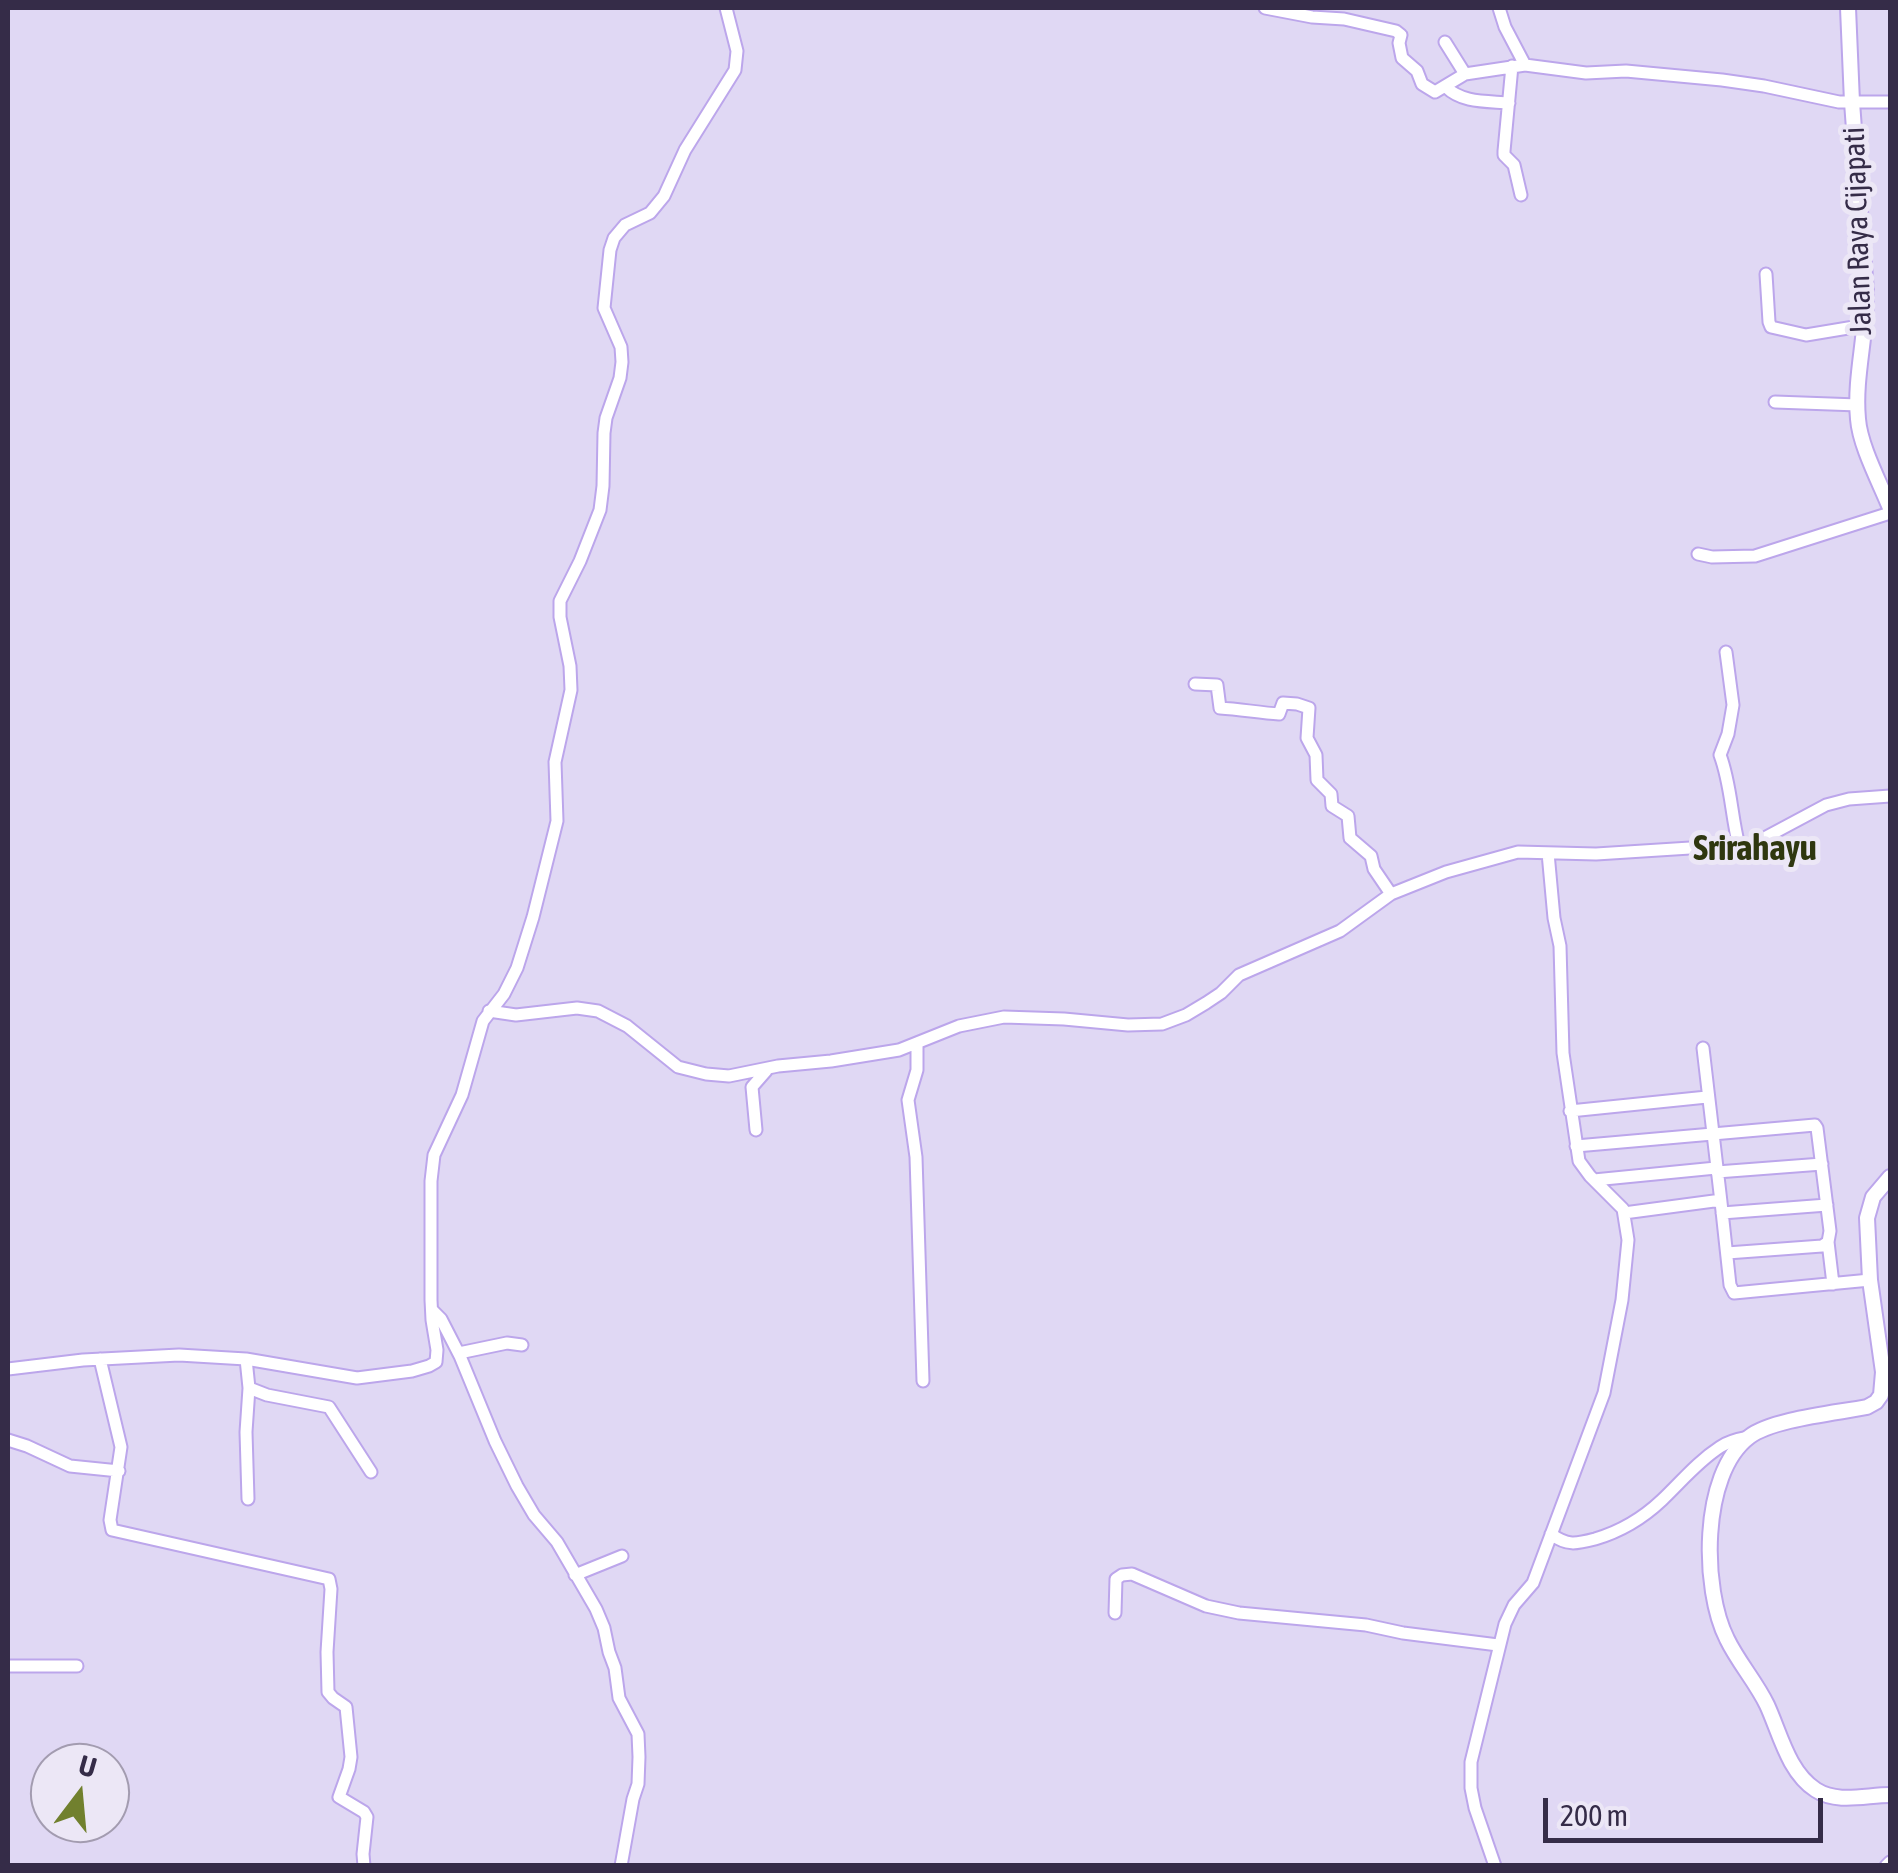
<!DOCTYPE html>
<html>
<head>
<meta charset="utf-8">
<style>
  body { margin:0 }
  #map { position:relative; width:1898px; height:1873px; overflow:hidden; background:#e0d8f4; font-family:"Asap Condensed",sans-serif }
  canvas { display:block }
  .frame { position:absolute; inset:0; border:10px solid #352c48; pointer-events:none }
  .north { position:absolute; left:30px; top:1743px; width:100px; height:100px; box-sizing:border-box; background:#ece7f6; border:2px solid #a39cb0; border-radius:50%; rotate:16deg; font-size:28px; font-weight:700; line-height:40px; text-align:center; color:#352c48 }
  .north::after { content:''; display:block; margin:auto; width:35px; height:45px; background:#71802e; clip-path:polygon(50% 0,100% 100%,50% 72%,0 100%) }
  .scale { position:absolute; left:1543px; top:1798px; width:280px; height:45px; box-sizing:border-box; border:5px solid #352c48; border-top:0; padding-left:12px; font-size:30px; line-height:35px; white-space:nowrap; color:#352c48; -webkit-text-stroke:8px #ece7f6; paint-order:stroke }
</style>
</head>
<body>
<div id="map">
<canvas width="1898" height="1873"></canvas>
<div class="frame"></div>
<div class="north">U</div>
<div class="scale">200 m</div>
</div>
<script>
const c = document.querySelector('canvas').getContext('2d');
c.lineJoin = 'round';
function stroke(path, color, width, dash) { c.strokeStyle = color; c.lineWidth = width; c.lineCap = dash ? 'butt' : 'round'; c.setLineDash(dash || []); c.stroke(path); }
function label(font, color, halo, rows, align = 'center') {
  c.font = font + ' "Asap Condensed",sans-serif'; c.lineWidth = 10; c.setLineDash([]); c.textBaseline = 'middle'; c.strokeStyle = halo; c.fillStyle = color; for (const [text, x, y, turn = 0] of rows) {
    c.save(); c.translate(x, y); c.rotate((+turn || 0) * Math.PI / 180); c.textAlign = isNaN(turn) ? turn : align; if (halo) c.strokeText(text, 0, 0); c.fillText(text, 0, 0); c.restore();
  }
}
const minor = new Path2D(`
  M1265,8l47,9 32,2 52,12 5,4 -2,8 3,15 15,13 5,13 13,8 30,-18 60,-9 61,8 40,-2 96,9 42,6 75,16h51
  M1499,8l6,19 20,38
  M1445,42l20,32
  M1512,66l-8,85v4l10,10 7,30
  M1446,87c16,16 40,14 63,16
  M1766,274l3,48 2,5 35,8 60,-10
  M1775,402l83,3
  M1698,554l14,3 43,-1 135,-43
  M1726,652l7,53 -5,29 -8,21c11,29 11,60 19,91
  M1195,684l22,1 3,23c20,1 40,5 59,6l4,-11 14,1 12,4 -2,30 9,17 1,25 14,14 1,12 16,10 2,22 21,18 3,13 17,25
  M489,1011l27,4 61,-7 21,3 29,15 51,41 28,7 23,2 49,-10 53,-5 68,-11 60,-24 45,-9 60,2 64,6 34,-1 24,-9 20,-12 15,-10 18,-18 101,-44 51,-37 55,-22 72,-20 78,2 157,-10 73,-39 23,-6 41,-3
  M917,1043v27l-9,30 8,57 7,224
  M1703,1048l18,154
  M1570,1111l137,-14
  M756,1130l-4,-43 14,-16
  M1576,1146l239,-21 2,3 13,103 -2,11 -6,4 -95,7
  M1717,1172l105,-8
  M1594,1180l122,-12
  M1624,1213l90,-12 7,1 9,83 4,8 136,-13
  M1722,1213l105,-8
  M1828,1242l5,42
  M432,1310l9,9 19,37 35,85 22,45 17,29 23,27 39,67 8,19 5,24 6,16 4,30 19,36 1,23 -1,27 -5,15 -12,67
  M459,1353l48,-10 15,2
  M100,1359l21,88 -11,73 2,10 217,49 2,10 -4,63 1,40 5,6 13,9 5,50 -2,12 -10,28 25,15 3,5 -4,37 1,12
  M246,1359l3,29 -3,44 2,67
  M8,1369l75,-9 96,-5 67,4 111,19 55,-7 17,-5 7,-4 1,-12 -5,-30 -1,-20v-119l3,-26 28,-60 21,-74 21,-27 13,-26 16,-51 24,-96 -2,-59 16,-72 -1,-24 -10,-49v-16l20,-40 20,-51 3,-24 1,-53 2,-15 14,-40 2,-16 -1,-15 -17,-39 6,-58 4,-12 11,-13 25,-12 14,-17 21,-46 50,-80 2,-19 -11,-43
  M249,1388l18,7 62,12 42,65
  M8,1440l19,6 43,20 49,5
  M1551,1534c16,12 25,10 44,5 24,-7 48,-21 67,-39 19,-18 35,-38 58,-53 9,-6 18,-8 29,-10
  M575,1575l47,-19
  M1115,1613l1,-34 6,-4 10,-1 74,32 33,7 127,12 37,8 95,12
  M8,1666h69
  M1495,1866l-20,-58 -4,-20v-26l34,-138 9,-19 19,-22 71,-190 18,-93 6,-60 -5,-31 -33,-33 -11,-15 -16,-108 -3,-107 -6,-28 -6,-65
  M1886,1866l4,-4`);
const major = new Path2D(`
  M1848,8l4,94 14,190c1,43 -12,85 -8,127 2,27 22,64 32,89
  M1890,1177l-17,20 -6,21 3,62 13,92 -2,23 -5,7 -9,5c-30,6 -95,12 -118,30 -49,37 -47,153 -22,202 11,23 29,43 40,66 13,28 21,67 49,85 22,14 50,5 74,5`);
const streetNames = [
  ["Jalan Raya Cijapati",1858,231,-92]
];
const quarterNames = [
  ["Srirahayu",1755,849]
];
stroke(minor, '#bca6eb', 15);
stroke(major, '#bca6eb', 18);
stroke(minor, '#fff', 11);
stroke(major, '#fff', 14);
label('30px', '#352c48', '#ece7f6', streetNames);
label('bold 35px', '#2f370f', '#ece7f6', quarterNames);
</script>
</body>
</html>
